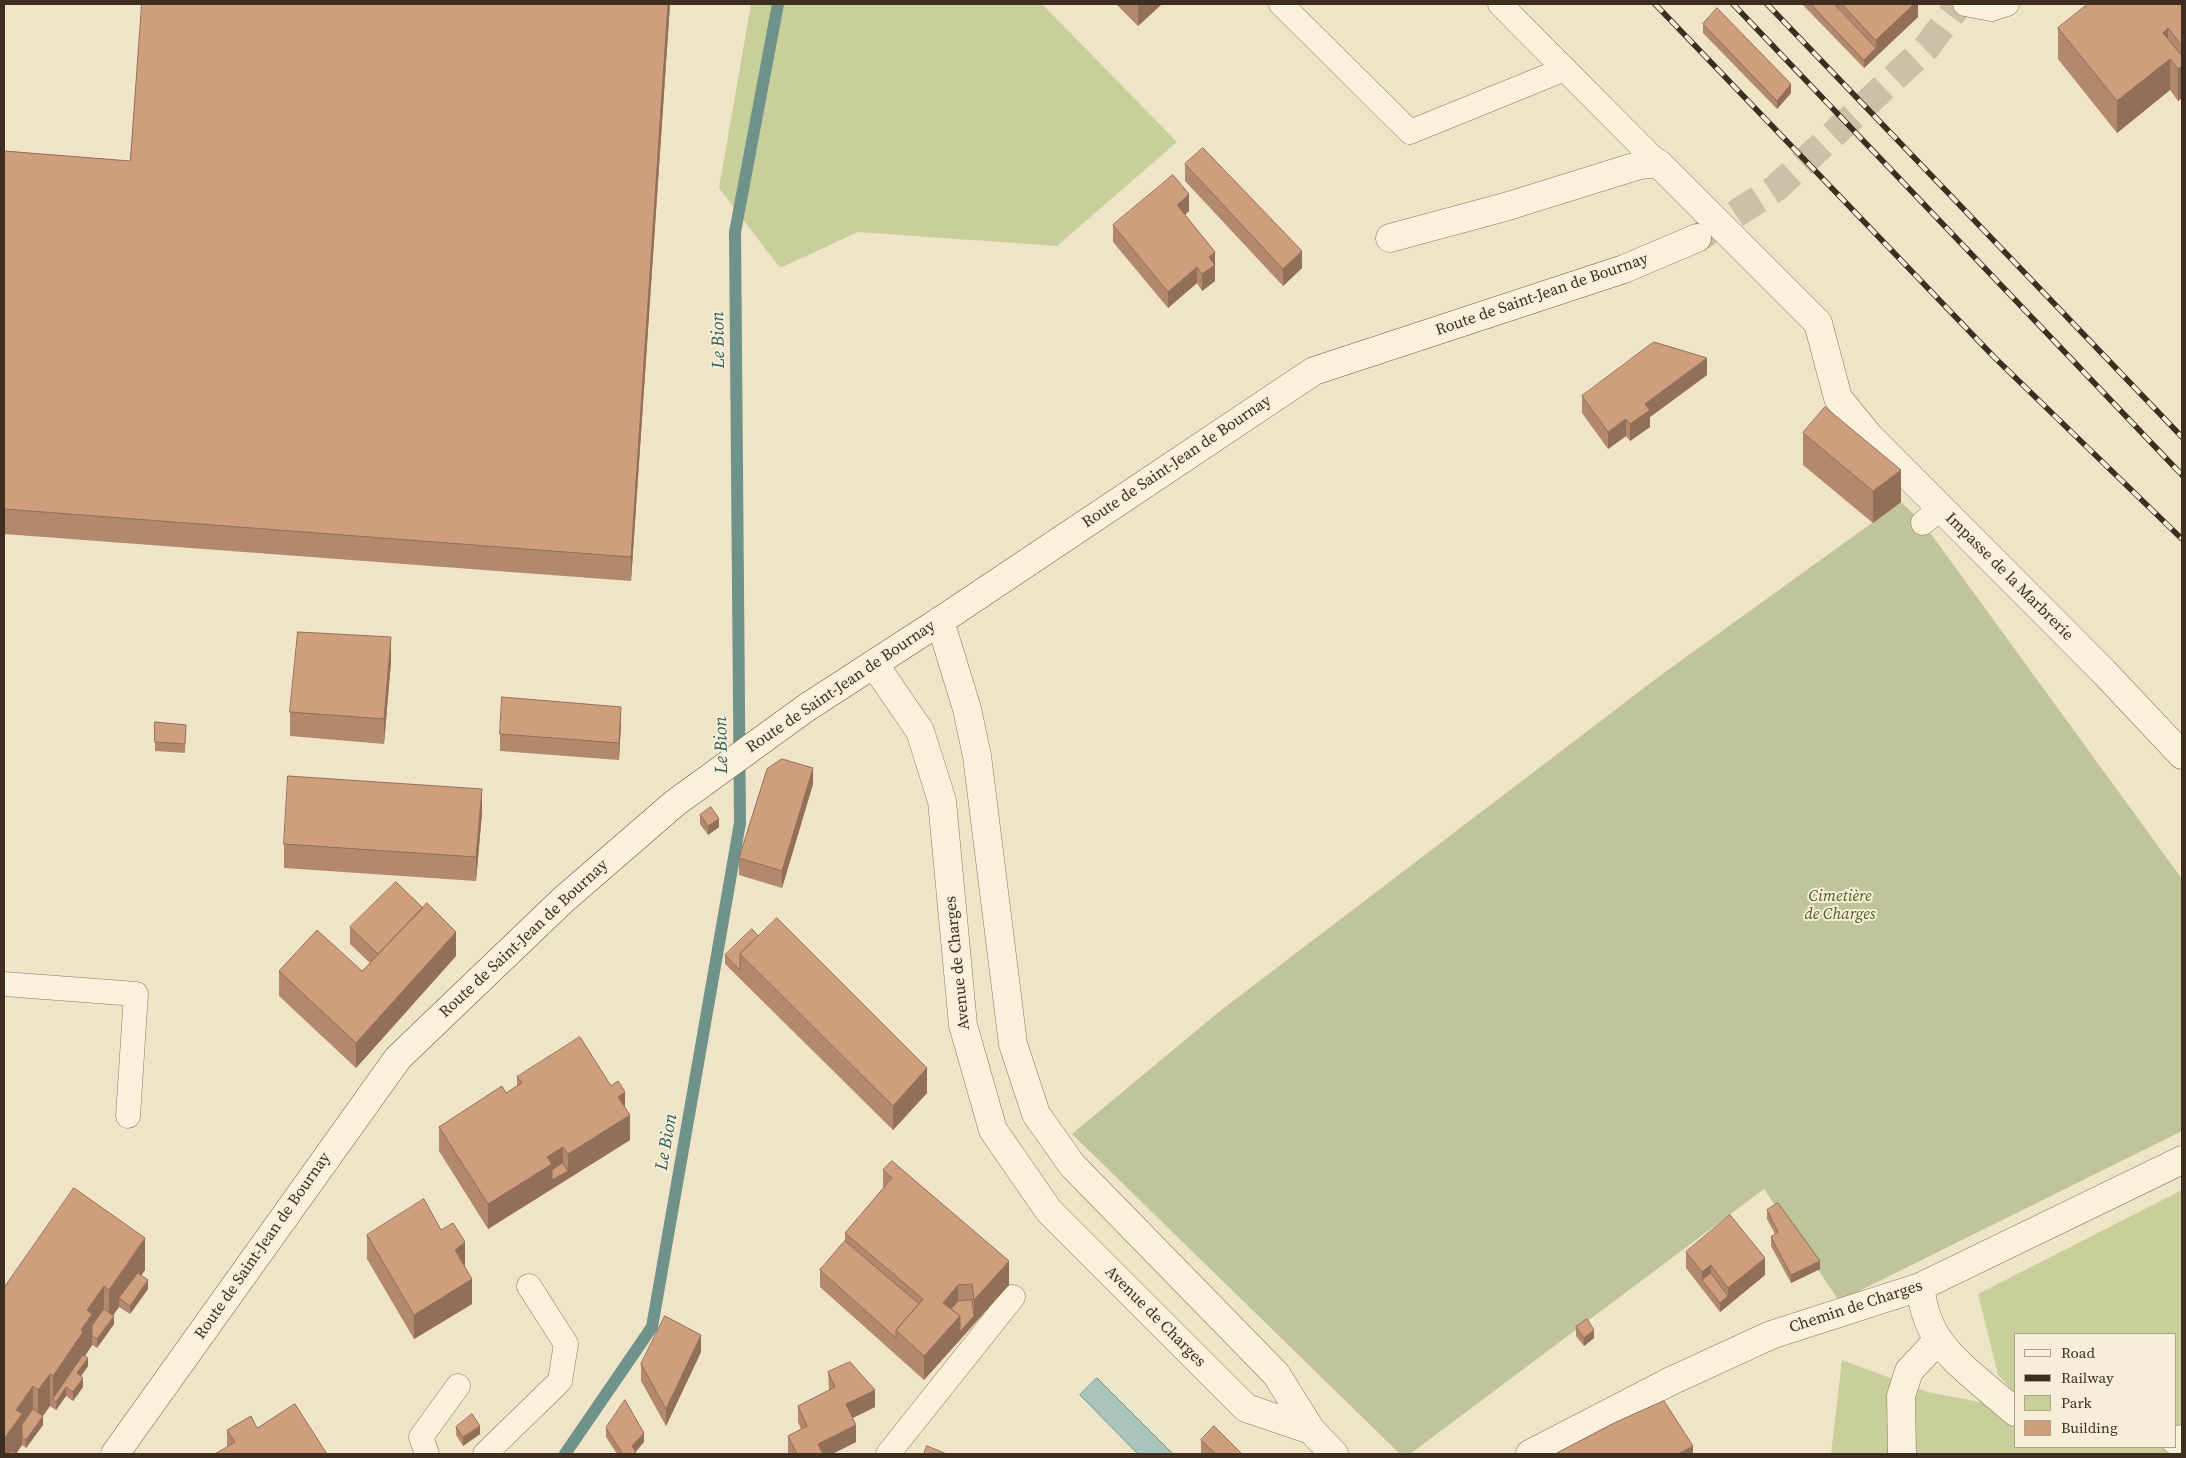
<!DOCTYPE html>
<html>
<head>
<meta charset="utf-8">
<style>
  body { margin:0 }
  #map { position:relative; width:2186px; height:1458px; overflow:hidden; background:#f0e4c8; font-family:"Source Serif 4",serif }
  canvas { display:block }
  .frame { position:absolute; inset:0; border:5px solid #3d2e20; pointer-events:none }
  .legend { position:absolute; left:2014px; top:1333px; width:162px; height:115px; box-sizing:border-box; background:#f7eed8; border:1px solid #ada18e; margin:0; padding:6px 9px; list-style:none; font-size:15px; color:#3d2e20 }
  .legend li { display:flex; align-items:center; gap:10px; height:25px }
  .legend b { width:25px; border:1px solid #ada18e }
</style>
</head>
<body>
<div id="map">
<canvas width="2186" height="1458"></canvas>
<div class="frame"></div>
<ul class="legend">
<li><b style="height:6px;background:#faf1dc"></b>Road</li>
<li><b style="height:6px;background:#3d2e20"></b>Railway</li>
<li><b style="height:14px;background:#c9cf9b"></b>Park</li>
<li><b style="height:14px;background:#cf9f7d"></b>Building</li>
</ul>
</div>
<script>
const c = document.querySelector('canvas').getContext('2d');
c.lineJoin = 'round';
function fill(path, color) { c.fillStyle = color; c.fill(path, 'evenodd'); }
function stroke(path, color, width, dash) { c.strokeStyle = color; c.lineWidth = width; c.lineCap = dash ? 'butt' : 'round'; c.setLineDash(dash || []); c.stroke(path); }
function label(font, color, halo, rows, align = 'center') {
  c.font = font + ' "Source Serif 4",serif'; c.lineWidth = 4; c.setLineDash([]); c.textBaseline = 'middle'; c.strokeStyle = halo; c.fillStyle = color; for (const [text, x, y, turn = 0] of rows) {
    c.save(); c.translate(x, y); c.rotate((+turn || 0) * Math.PI / 180); c.textAlign = isNaN(turn) ? turn : align; if (halo) c.strokeText(text, 0, 0); c.fillText(text, 0, 0); c.restore();
  }
}
const green = new Path2D(`
  M751,4h291l135,138 -120,104 -199,-14 -78,36 -61,-80z
  M2182,1190v264h-351l11,-94 86,32 87,17v38h160v-113h-160v59l-17,-18 -20,-81z`);
const cemetery = new Path2D(`
  M1901,502l22,21 259,356v252l-343,170 -75,-112 -354,265h-10l-328,-320 148,-123 441,-336z`);
const water = new Path2D(`
  M1097,1378l76,76h-35l-58,-59z`);
const stream = new Path2D(`
  M565,1454l87,-127 88,-504 -5,-591 43,-228`);
const secondaryTunnel = new Path2D(`
  M1700,237l76,-49 150,-140 33,-44`);
const service = new Path2D(`
  M1281,4l129,128 155,-63
  M1500,4l158,159
  M1965,4l26,5 16,-5
  M1923,523l18,-15
  M4,984l132,10 -8,122
  M427,1454l-6,-17 37,-51
  M485,1454l75,-73 6,-37 -37,-58
  M888,1454l125,-157`);
const minor = new Path2D(`
  M1390,238l115,-31 135,-42 18,-2 160,160 20,75 31,38 234,235 79,84
  M940,621l27,88 10,47 36,288 23,70 36,51 204,209 35,56 23,24
  M874,664l46,67 22,70 21,224 30,105 56,81 197,197 65,22
  M1920,1287c3,19 7,36 18,52 15,24 55,53 77,73
  M2175,1440l7,-1
  M1530,1454l141,-73 100,-46 149,-48 262,-127
  M1902,1454l-1,-58 8,-25 29,-31`);
const secondary = new Path2D(`
  M115,1454l283,-396 165,-158 112,-97 131,-95 134,-87 374,-250 310,-102 73,-31`);
const rail = new Path2D(`
  M1655,4l339,353 188,182
  M1733,4l449,471
  M1767,4l415,433`);
const wall = new Path2D(`
  M670,4l-39,577 -627,-47v-383l126,10z
  M1116,4h46l-24,22z
  M1802,4h116v13l-54,51z
  M2182,4v94l-4,3 -8,-11 -53,43 -59,-74v-31z
  M1703,24l88,69 -14,16 -74,-76z
  M1185,164l117,104 -19,18 -98,-105z
  M1189,211l-4,4 30,37v29l-13,10 -5,-8 -29,25 -55,-66v-17z
  M1707,375l-57,42v10l-20,14 -4,-5 -18,13 -26,-36v-17z
  M1803,433l98,69 -28,21 -70,-58z
  M391,661l-7,83 -94,-8v-24z
  M155,722l31,3 -1,28 -30,-2z
  M621,723l-2,37 -119,-9v-17z
  M813,784l-31,104 -43,-13v-17z
  M482,813l-6,68 -192,-13v-24z
  M700,815l19,12 -11,8 -8,-11z
  M350,927l106,29 -100,112 -77,-72v-25h83l8,-8 -20,-19z
  M758,936l169,157 -34,37 -168,-166v-9z
  M517,1077l108,31 5,32 -142,89 -49,-78v-24l67,-34 11,-7z
  M892,1161l117,124 -85,95 -104,-93v-17l25,-29v-8l38,-44v-19z
  M1767,1210l53,59 -29,14 -20,-37v-9l4,-3 -8,-15z
  M367,1235l98,32 7,37 -58,35 -47,-80z
  M1686,1252l79,23 -45,37 -34,-44z
  M145,1270l-4,5 7,14 -18,25 -11,-7 -6,8 1,9 -17,24 -5,-3 -7,11 3,10 -7,10 2,11 -10,14 -7,-5 -10,14 -6,-4 -7,10v9l-17,23 -4,-3 -6,9h-12v-166z
  M1576,1327l18,11 -10,8 -8,-10z
  M701,1352l-35,74 -25,-45v-17z
  M828,1372l47,35 -22,11 3,24 -24,12h-44v-18l13,-7 -3,-7v-16l31,-16z
  M456,1427l24,7 -17,12 -7,-11z
  M257,1428l-30,19v-17z
  M606,1428l38,14 -8,9v3h-19l-11,-17z
  M1201,1440l41,14h-41z`);
const shadedWall = new Path2D(`
  M668,4h2l-39,577v-24z
  M1138,4h24l-24,22z
  M1914,4h4v13l-54,51v-8l12,-12v-8z
  M2168,28v32l2,-1v31l-53,43v-32l46,-68z
  M2182,66v32l-4,3v-32z
  M1791,84v9l-14,16v-8z
  M1189,194v17l-12,11v-17z
  M1302,251v17l-19,18v-17z
  M1215,252v29l-13,10v-17l7,-17z
  M1197,267v16l-29,25v-16z
  M1707,358v17l-57,42v10l-20,14v-17l15,-20z
  M1626,419v17l-18,13v-17z
  M1901,470v32l-28,21v-32z
  M391,637v24l-7,83v-25z
  M621,707v16l-2,37v-17z
  M813,768v16l-31,104v-17z
  M482,789v24l-6,68v-24z
  M719,819v8l-11,8v-9z
  M456,932v24l-100,112v-25z
  M927,1068v25l-34,37v-24z
  M625,1092v25l-7,-20z
  M630,1115v25l-142,89v-25l59,-47 16,-10v24h5v-17z
  M145,1238v32l-22,31 -4,-3v9l-10,14v-31z
  M465,1242v25l-10,7v-24z
  M1765,1258v17l-45,37v-9l8,-7v-8z
  M1009,1261v24l-85,95v-24l36,-40h14v-16z
  M1820,1261v8l-29,14v-8z
  M1711,1265v17l-9,-2v9v-17z
  M472,1279v25l-58,35v-24z
  M148,1280v9l-18,25v-8z
  M958,1285v25l-11,12 -4,-19z
  M104,1286v31l-12,17v11l-9,14 -30,40v-23l28,-46 6,-20z
  M114,1316v8l-17,24v-9z
  M1594,1330v8l-10,8v-8z
  M701,1335v17l-35,74v-17z
  M88,1358v8l-11,16v-9z
  M50,1374v32l-12,16v-32z
  M83,1378v9l-10,14v-9z
  M33,1386v32l-11,16v11l-6,9h-12v-15l12,-29z
  M66,1387v9l-10,14v-8z
  M875,1390v17l-29,14v-17z
  M43,1416v9l-17,23v-8z
  M856,1425v17l-24,12h-14v-10z
  M480,1426v8l-17,12v-9z
  M644,1433v9l-10,12 2,-2v2h-4v-8z
  M1693,1446v8h-15z`);
const building = new Path2D(`
  M142,4h526l-37,553 -627,-48v-358l126,10z
  M1811,4h23l42,44 -12,12z
  M1842,4h72l-38,36z
  M2088,4h94v42l-14,-18 -5,5 19,23v10l-4,3 -8,-10 -53,42 -59,-73z
  M1717,8l74,76 -14,17 -74,-77z
  M1203,148l99,103 -19,18 -98,-105z
  M1173,175l16,19 -12,11 38,47 -6,5 6,8 -13,9 -5,-7 -29,25 -55,-67z
  M1654,342l53,16 -62,46 5,6 -20,14 -4,-5 -18,13 -26,-36z
  M1825,407l76,63 -28,21 -70,-58z
  M298,632l93,5 -7,82 -94,-7z
  M502,697l119,10 -2,36 -119,-9z
  M155,722l31,3 -1,19 -30,-2z
  M782,759l31,9 -31,103 -43,-13 28,-89z
  M288,776l194,13 -6,68 -192,-13z
  M711,807l8,12 -11,7 -8,-11z
  M396,882l27,26 -45,46 -28,-27z
  M427,903l29,29 -100,111 -77,-72 38,-41 45,41z
  M777,918l150,150 -34,38 -153,-152z
  M752,929l6,7 -18,18v16l-15,-15z
  M580,1037l31,49 7,-5 7,11 -7,5 12,18 -62,39 -5,-7 -16,10 5,7 -64,40 -49,-77 63,-41 4,7 16,-10 -5,-6z
  M892,1161l117,100 -35,39 -2,-16 -14,1 -15,18 17,13 -36,40 -28,-26 27,-31 -78,-66 47,-55 -9,-8z
  M563,1163l5,8 -16,9v-10z
  M74,1188l71,50 -36,52 -5,-4 -17,24 5,4 -11,16 2,2 -30,44 -3,-2 -12,16 -5,-4 -17,24 6,4 -18,25v-136l1,-1 -1,-1v-13z
  M424,1199l17,31 12,-7 12,19 -10,8 17,29 -58,36 -47,-80z
  M1778,1203l42,58 -29,14 -20,-38 7,-5 -11,-22z
  M1730,1215l35,43 -37,30 -17,-23 -9,7 -16,-20z
  M845,1241l74,63 -23,26v8l-76,-68z
  M138,1273l10,7 -18,26 -11,-8z
  M1711,1273l17,23 -8,7 -18,-23z
  M972,1300l2,16 -14,16v-16l-9,-7 7,-8z
  M104,1309l10,7 -17,23 -5,-3v-10z
  M665,1316l36,19 -35,74 -25,-45z
  M1587,1319l7,11 -10,8 -8,-11z
  M83,1355l5,3 -11,15 6,5 -10,14 -7,-5 -10,15 -3,-3z
  M850,1362l25,28 -29,14 10,21 -38,19 5,10h-26l-9,-18 19,-10 -9,-20 37,-19 -7,-15z
  M625,1400l19,33 -12,13 4,6 -3,2h-10l-17,-26z
  M1664,1401l29,45 -15,8h-123l59,-31z
  M295,1404l32,50h-112l20,-12 -8,-12 24,-14 6,12z
  M33,1409l10,7 -17,24 -4,-3v-12z
  M472,1414l8,12 -17,11 -7,-10z
  M1214,1426l28,28h-26l-15,-14z
  M927,1446l20,8h-23z
  M12,1451l5,3h-7z`);
const streetNames = [
  ["Route de Saint-Jean de Bournay",1542,295,-19],
  ["Route de Saint-Jean de Bournay",1177,462,-34],
  ["Impasse de la Marbrerie",2009,577,45],
  ["Route de Saint-Jean de Bournay",841,687,-34],
  ["Route de Saint-Jean de Bournay",524,939,-43],
  ["Avenue de Charges",958,963,-96],
  ["Route de Saint-Jean de Bournay",263,1246,-55],
  ["Chemin de Charges",1856,1307,-18],
  ["Avenue de Charges",1155,1317,45]
];
const parkNames = [
  ["Cimetière",1840,897],
  ["de Charges",1840,915]
];
const waterNames = [
  ["Le Bion",719,340,-91],
  ["Le Bion",722,745,-91],
  ["Le Bion",667,1142,-80]
];
fill(green, '#c9cf9b');
fill(cemetery, '#bfc49a');
fill(water, '#a9c4bc');
stroke(water, '#6f938a', 1);
stroke(stream, '#6f938a', 12);
stroke(secondaryTunnel, '#ccc0a6', 28, [28, 14]);
stroke(service, '#8d765c', 25);
stroke(minor, '#8d765c', 29);
stroke(secondary, '#6f573f', 29);
stroke(service, '#faf1dc', 24);
stroke(minor, '#faf1dc', 28);
stroke(secondary, '#faf1dc', 28);
stroke(rail, '#3d2e20', 5.5);
stroke(rail, '#f7eed8', 4, [11]);
fill(wall, '#b2896c');
fill(shadedWall, '#916f58');
fill(building, '#cf9f7d');
stroke(building, '#916f58', 1);
label('16px', '#3d2e20', '#f7eed8', streetNames);
label('italic 16px', '#4d5a26', '#f7eed8', parkNames);
label('italic 18px', '#2f5d5a', '#f7eed8', waterNames);
</script>
</body>
</html>
